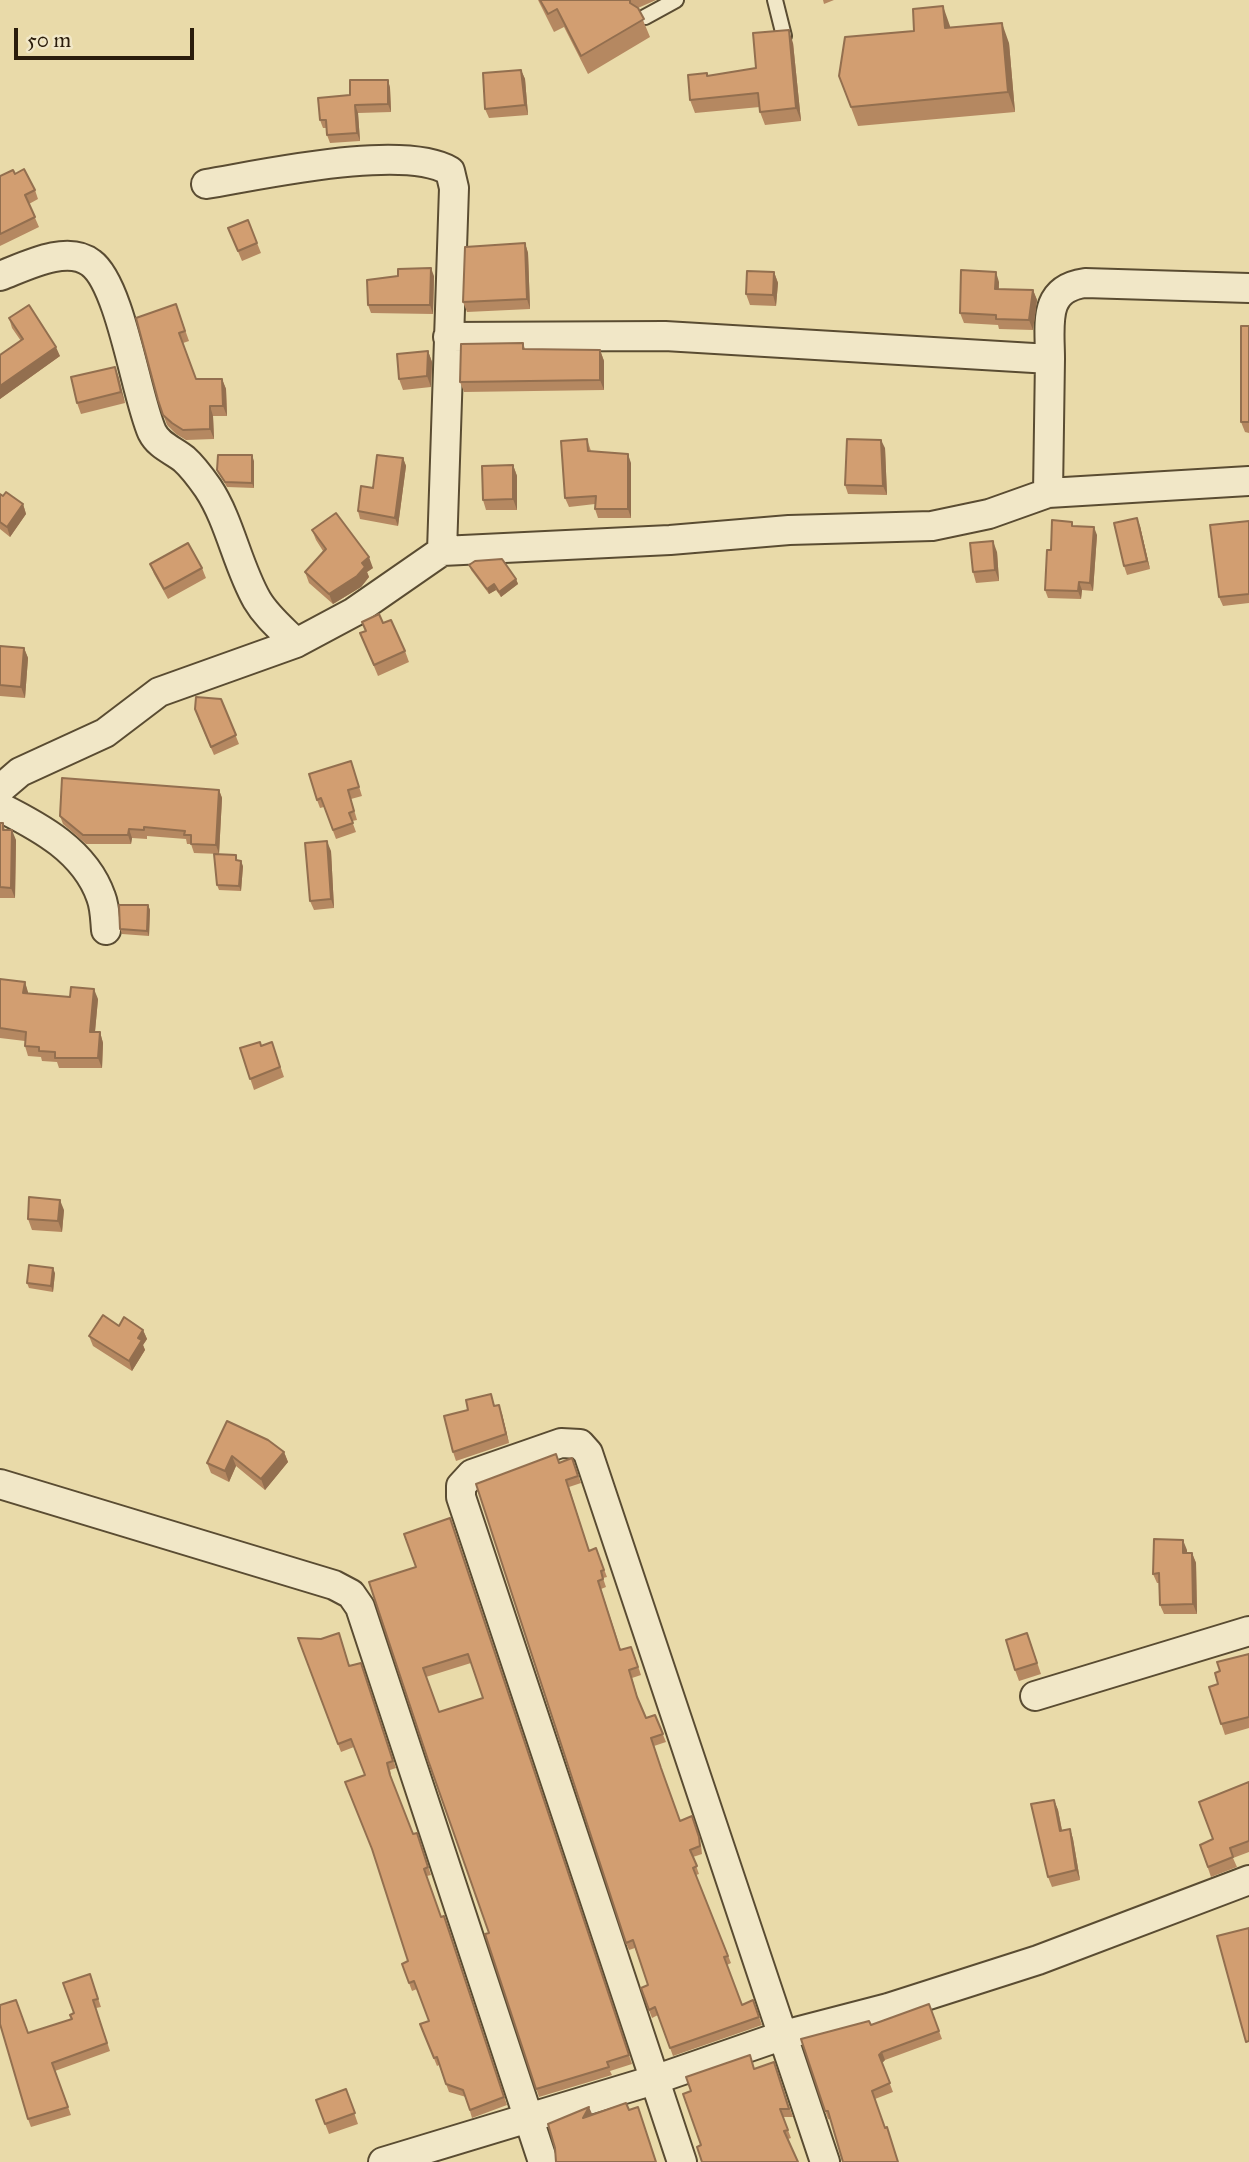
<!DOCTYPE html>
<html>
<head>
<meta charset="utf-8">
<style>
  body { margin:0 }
  #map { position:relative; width:1249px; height:2162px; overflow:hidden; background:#e9daa9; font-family:"IM FELL Great Primer",serif }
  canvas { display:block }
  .scale { position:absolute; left:14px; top:28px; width:180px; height:32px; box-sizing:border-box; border:4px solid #2a1c0b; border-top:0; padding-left:9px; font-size:21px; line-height:24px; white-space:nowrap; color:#2a1c0b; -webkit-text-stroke:5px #f1e7c7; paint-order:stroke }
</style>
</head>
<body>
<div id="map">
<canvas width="1249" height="2162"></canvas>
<div class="scale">50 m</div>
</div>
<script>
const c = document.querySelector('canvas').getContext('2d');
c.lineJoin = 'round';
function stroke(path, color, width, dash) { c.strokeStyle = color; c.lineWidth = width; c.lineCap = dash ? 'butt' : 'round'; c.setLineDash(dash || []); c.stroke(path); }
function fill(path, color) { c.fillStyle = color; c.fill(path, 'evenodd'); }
const lane = new Path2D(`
  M775,0l9,36
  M645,17l31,-17`);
const street = new Path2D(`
  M206,184c55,-9 197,-41 244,-13l4,17 -12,363
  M0,276c24,-9 67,-32 91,-13 30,22 45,133 61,169 7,14 21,18 32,27 9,8 17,19 24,29 22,33 29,77 49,112 10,17 25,29 39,43
  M448,337l217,-1 385,23 -2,134
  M1050,359c0,-35 -8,-70 35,-76l164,5
  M0,789l20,-17 85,-39 54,-41 137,-49 58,-31 88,-61 228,-11 119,-10 143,-4 57,-12 59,-21 201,-12
  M0,807c40,20 85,44 101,90 4,10 4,22 5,33
  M0,1484l334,101 17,9 9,13 183,555
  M1035,1696l214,-65
  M383,2162l271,-82 130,-45 104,-27 150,-48 211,-80
  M682,2162l-221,-665v-11l11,-12 89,-31 19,1 8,9 237,709`);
const wall = new Path2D(`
  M538,0h118l-18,8 12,29 -62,37 -24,-47 -10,5z
  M823,0h11l-10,4z
  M950,26v2l59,15 6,69 -157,14 -19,-50 75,-45z
  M793,43l8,78 -36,4 -5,-13v-5l-65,6 -5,-13 17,-27 1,3 48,-8z
  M521,70l4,9 3,36 -39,3 -4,-9z
  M388,80l2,8 1,24 -33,1 2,28 -30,2 -3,-8v-7h-4l-3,-8 30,-25z
  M15,174l20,16 3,9 -9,5 10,23 -39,19v-70z
  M248,220l13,33 -19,8 -14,-33z
  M525,243l3,10 2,56 -63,3 -4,-10z
  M774,272l4,11 -2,23 -26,-1 -4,-11z
  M434,276l-1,38 -62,-1 -3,-8z
  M999,282v7l34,1 4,10 -4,30 -34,-1 -1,-4 -34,-2 -4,-10z
  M176,304l13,37 -6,2 13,36h26l4,10 1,27h-14l1,23 -28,1 -10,-6 -9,-9 -9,-25z
  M9,318l51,38 -60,43v-44l21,-14 -9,-13z
  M1249,326v107l-4,-1 -4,-10z
  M523,343l2,6 75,1 4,11v29l-140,2 -4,-10z
  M428,351l4,11 -1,25 -28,3 -4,-11z
  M115,367l10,36 -44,11 -4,-11z
  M587,439l4,12 40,12v55h-33l-3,-9v-5l-26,3 -4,-9z
  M885,448l2,47 -39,-1 -3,-9z
  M403,458l3,8 -8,60 -38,-7 -2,-8 15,-23z
  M254,461v27l-27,-1 -10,-17z
  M513,465l4,11v34h-31l-3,-10z
  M0,494l23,10 3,10 -16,23 -10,-8z
  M1249,521v82l-26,3 -4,-9z
  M1072,522l1,4 24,9 -4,56 -11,-1 -1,9 -33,-1 -3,-8 6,-40z
  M1140,526l10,43 -23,6 -3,-9z
  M312,530l61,38 -6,4 2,5 -8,10 -28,17 -24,-21 -4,-11 18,-21 -7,-11z
  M997,552l2,29 -23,2 -3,-11z
  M150,564l52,4 4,10 -38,21 -14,-25z
  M469,565l47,14 2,5 -17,13 -5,-7 -7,4 -18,-24z
  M362,622l21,1 22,28 4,11 -31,14 -18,-43 6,-2z
  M0,646l24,2 4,10 -3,40 -25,-2z
  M221,699l18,45 -25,11 -16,-37z
  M351,761l11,35 -11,3 6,21 -5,1 4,11 -20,7 -12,-32 -4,1 -3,-8z
  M219,790l3,8 -3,56 -25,-1 -3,-9h-4l-1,-5 -39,-3v3l-15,-1 -1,6h-45l-23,-20 -3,-8z
  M0,823h3l2,7 11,10 -1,58h-15z
  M331,851l3,57 -20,2 -4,-9z
  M243,866l-2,25 -22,-1 -2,-5z
  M148,905l2,5 -1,26 -27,-2 -2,-5z
  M0,979l25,3 3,12 70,5 -3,33h5l3,11 -1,25h-43l-2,-6 -15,-1 -1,-4 -13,-1 -3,-10v-5l-25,-3z
  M272,1042l12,35 -30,13 -14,-42 21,-2z
  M64,1210l-2,22 -30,-2 -4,-11z
  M55,1273l-2,19 -24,-4 -2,-5z
  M119,1326l24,4 4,9 -4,6 2,5 -13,21 -39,-25 -4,-10z
  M495,1406l7,8 7,29 -53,18 -3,-9z
  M227,1421l57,31 4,10 -23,28 -29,-24 -7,16 -18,-9 -4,-10z
  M559,1463l16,3 6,17 -12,4 20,64 7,-3 11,29 -4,1 3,9 -5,2 20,61 13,4 7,21 -9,3 7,24 7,16 9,-3 11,27 -12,4 9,29 17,46 21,24 1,9 -9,3 6,17 -3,1 35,88 -4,2 15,40 11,-5 9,25 -89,31 -15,-41 -6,3 -3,-8 -1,-25 -13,-37 -6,2 -3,-7z
  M450,1518l182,546 -22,7 2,4 -73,22 -54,-163 4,-1 -61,-173 -12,-193zM471,1663l12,35 -44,14 -13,-35z
  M1187,1550v3h5l4,10 1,51h-33l-4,-9v-22h-3l-4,-9z
  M298,1638l23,1 29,27 11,-3 35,105 -6,2 2,11 21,53 4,-1 14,42 -4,1 14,41 6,6 60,182 -35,13 -6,-21 -17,-5 -10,-27 -2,1 -17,-42 9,-3 -12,-32 -5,2 -10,-27 6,-3 -43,-186 -11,-28 -13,5z
  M1031,1644l10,30 -22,7 -4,-11z
  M1249,1654v74l-24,7 -16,-48 9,-3 2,-13z
  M1249,1782v70l-16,6 4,9 -26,10 -11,-32 13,-5z
  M1054,1800l4,10 4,20 8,-1 3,10 7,41 -28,7 -4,-10z
  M90,1974l11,33 -5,1 14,43 -55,20 16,44 -40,12 -3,-8v-86l44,-14z
  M929,2004l13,35 -57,21 -3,3 11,29 -18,7 10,29 -57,-9 -27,-80 70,-14z
  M774,2062l19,55h-10l8,21 -3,1 -87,6 53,-76z
  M346,2089l12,35 -29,10 -13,-34z`);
const shadedWall = new Path2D(`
  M943,6l7,20 2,22 -7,-20z
  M1002,23l7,20 6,69 -7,-20z
  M789,30l4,13 8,78 -5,-13z
  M521,70l4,9 3,36 -3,-10z
  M388,80l2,8 1,24 -3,-8z
  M355,105l3,8 2,28 -3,-8z
  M525,243l3,10 2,56 -3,-10z
  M431,268l3,8 -1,38 -3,-9z
  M774,272l4,11 -2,23 -3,-11z
  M996,272l3,10 -1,17 -3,-10z
  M1033,290l4,10 -4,30 -4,-10z
  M56,347l4,9 -60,43v-13z
  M600,350l4,11v29l-4,-10z
  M428,351l4,11 -1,25 -4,-11z
  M115,367l4,11 6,25 -4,-11z
  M222,379l4,10 1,27 -4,-10z
  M210,406l3,10 1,23 -4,-10z
  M881,440l4,8 2,47 -4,-9z
  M628,454l3,9v55l-3,-9z
  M252,455l2,6v27l-2,-5z
  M403,458l3,8 -8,60 -3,-8z
  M513,465l4,11v34l-4,-11z
  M23,504l3,10 -16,23 -3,-10z
  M1137,518l3,8 10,43 -3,-8z
  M1094,527l3,8 -4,56 -3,-8z
  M993,541l4,11 2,29 -4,-11z
  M369,557l4,11 -6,4 2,5 -8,10 -28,17 -4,-10z
  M516,579l2,5 -17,13 -2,-5z
  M1079,582l3,8 -1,9 -3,-8z
  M494,584l2,6 -7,4 -2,-5z
  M24,648l4,10 -3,40 -4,-11z
  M219,790l3,8 -3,56 -3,-9z
  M129,829l3,9 -1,6 -3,-9z
  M12,830l4,10 -1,58 -4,-10z
  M327,841l4,10 3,57 -3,-9z
  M241,861l2,5 -2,25 -2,-5z
  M148,905l2,5 -1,26 -2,-5z
  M25,982l3,10 -1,12 -4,-11z
  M94,989l4,10 -4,43 -4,-10z
  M100,1032l3,11 -1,25 -4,-10z
  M60,1200l4,10 -2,22 -4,-11z
  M53,1268l2,5 -2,19 -2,-6z
  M143,1330l4,9 -4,6 2,5 -13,21 -3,-10 9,-23z
  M499,1405l3,9 7,29 -3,-9z
  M284,1452l4,10 -23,28 -4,-11z
  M232,1456l4,10 -7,16 -4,-11z
  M1183,1540l4,10v13l-4,-10z
  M1192,1553l4,10 1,51 -4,-10z
  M1054,1800l4,10 6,31 -4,-10z
  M1070,1829l3,10 7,41 -4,-10z
  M882,2052l3,8 -3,3 -3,-8z
  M589,2107l4,9 -10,2z`);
const building = new Path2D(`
  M540,0h90v3l8,5 6,11 -63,37 -24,-47 -9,5z
  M943,6l2,22 57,-5 6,69 -157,15 -12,-31 6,-39 69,-6 -1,-22z
  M789,30l7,78 -36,4 -2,-19 -68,7 -2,-25 19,-2v3l49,-8 -3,-35z
  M521,70l4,35 -40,4 -2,-36z
  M350,80h38v24l-33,1 2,28 -30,2 -1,-15h-6l-2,-22 32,-3z
  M24,169l11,21 -10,5 10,22 -35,17v-58l13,-6 2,4z
  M248,220l9,23 -19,8 -10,-23z
  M525,243l2,56 -64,3 2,-55z
  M431,268l-1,37h-62l-1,-25 31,-4v-7z
  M961,270l35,2 -1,17 38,1 -4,30 -33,-1v-4l-36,-2z
  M747,271l27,1 -1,23 -27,-1z
  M176,304l9,27 -6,2 17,46h26l1,27h-13v23l-27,1 -11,-7 -9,-8 -5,-15 -22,-82z
  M29,305l27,42 -56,39v-31l23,-16 -14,-21z
  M1241,326h8v96h-8z
  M523,343v6l77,1v30l-140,2 1,-38z
  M428,351l-1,25 -28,3 -2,-25z
  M115,367l6,25 -44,11 -6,-26z
  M587,439l1,12 40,3v55h-33l1,-13 -31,2 -4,-57z
  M847,439l34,1 2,46 -38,-1z
  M218,455h34v28l-27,-1 -8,-12z
  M377,455l26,3 -8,60 -37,-7 3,-25 12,2z
  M513,465v34l-30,1 -1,-34z
  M6,492l17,12 -16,23 -7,-5v-28l3,2z
  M336,513l33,44 -7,6 3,4 -8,9 -28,18 -24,-22 21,-23 -14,-19z
  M1137,518l10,43 -23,5 -10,-43z
  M1052,520l20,2v4l22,1 -4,56 -11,-1 -1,9 -33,-1 2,-40h4z
  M1249,521v73l-30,3 -9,-72z
  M993,541l2,29 -22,2 -3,-29z
  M188,543l14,25 -38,21 -14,-25z
  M502,559l14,20 -17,13 -5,-8 -7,5 -18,-24 6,-4z
  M379,614l4,9 8,-3 14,31 -31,14 -14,-32 6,-2 -4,-9z
  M0,646l24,2 -3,39 -21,-2z
  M196,697l25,2 15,36 -25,12 -16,-38z
  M351,761l8,26 -11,3 6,21 -5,2 4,10 -20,7 -12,-32 -4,2 -8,-26z
  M62,778l157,12 -3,55 -25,-1v-9h-7l1,-4 -41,-4v3l-15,-1 -1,6h-45l-23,-19z
  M0,823h3v7h9l-1,58 -11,-1z
  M327,841l4,58 -21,2 -5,-58z
  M214,854l22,1v5l5,1 -2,25 -22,-1z
  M119,905h29l-1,26 -27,-2z
  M0,979l25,3 -2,11 47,4 1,-10 23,2 -4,43h10l-2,26h-43v-6l-16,-1v-4l-14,-1 1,-14 -26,-4z
  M260,1042l1,4 11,-4 8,25 -30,12 -10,-31z
  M29,1197l31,3 -2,21 -30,-2z
  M29,1265l24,3 -2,18 -24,-3z
  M103,1315l16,11 5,-9 19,13 -5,8 4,2 -13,21 -40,-25z
  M491,1394l3,12 5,-1 7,29 -53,18 -9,-36 24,-6 -2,-10z
  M227,1421l41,19 16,12 -23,27 -29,-23 -7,15 -18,-8z
  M556,1454l3,9 13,-5 6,18 -12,4 23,71 7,-3 8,22 -3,1 2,8 -5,2 22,69 11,-3 7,20 -9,3 8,27 9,21 9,-3 8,19 -12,4 10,30 19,53 12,-5 7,21 1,9 -10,4 7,16 -4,2 35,88 -4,1 18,48 11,-5 6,17 -89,31 -15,-41 -6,3 -8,-22 7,-3 -15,-45 -7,3 -150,-459z
  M450,1518l179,537 -22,7 2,5 -73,22 -51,-155 4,-1 -61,-173 -59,-178 47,-15 -12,-33zM468,1654l15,44 -44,14 -16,-44z
  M1154,1539l29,1v13h9l1,51 -33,1 -1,-32 -6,1z
  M339,1633l10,33 12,-3 32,98 -6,2 3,12 23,59 4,-1 11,34 -4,2 17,48 3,-1 60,181 -34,13 -7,-20 -17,-6 -9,-27 -3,1 -14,-34 9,-3 -15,-40 -5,2 -7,-19 6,-3 -36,-112 -27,-67 20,-7 -14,-36 -13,5 -40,-106 23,1z
  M1027,1633l10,30 -22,7 -9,-30z
  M1249,1654v63l-28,7 -12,-37 9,-3 -3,-11 5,-2 -3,-9z
  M1249,1782v59l-19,7 3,9 -25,10 -8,-22 13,-6 -14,-37z
  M1054,1800l6,31 10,-2 6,41 -28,7 -17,-73z
  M1249,1928v113l-3,1 -29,-106z
  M90,1974l8,25 -5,1 14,43 -55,20 16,44 -40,12 -28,-95v-19l16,-5 12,33 44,-14 -2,-4 4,-2 -11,-30z
  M929,2004l10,27 -57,21 -3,3 11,28 -18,8 13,37 2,-1 11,35h-55l-15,-51h-3l-24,-72 68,-18 2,4z
  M750,2055l4,14 20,-7 15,47h-9l8,21 -4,1 14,31h-96l-5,-15 4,-2 -18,-51 8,-3 -5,-14z
  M346,2089l9,24 -30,11 -9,-24z
  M626,2103l3,7 9,-3 18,55h-100l-1,-14 -7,-24 41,-17 -6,11z`);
stroke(lane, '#5a4c32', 18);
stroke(street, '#5a4c32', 32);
stroke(lane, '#f1e7c7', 14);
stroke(street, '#f1e7c7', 28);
fill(wall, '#b58861');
fill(shadedWall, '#936f4f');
fill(building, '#d29e71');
stroke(building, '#936f4f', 2);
</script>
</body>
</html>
